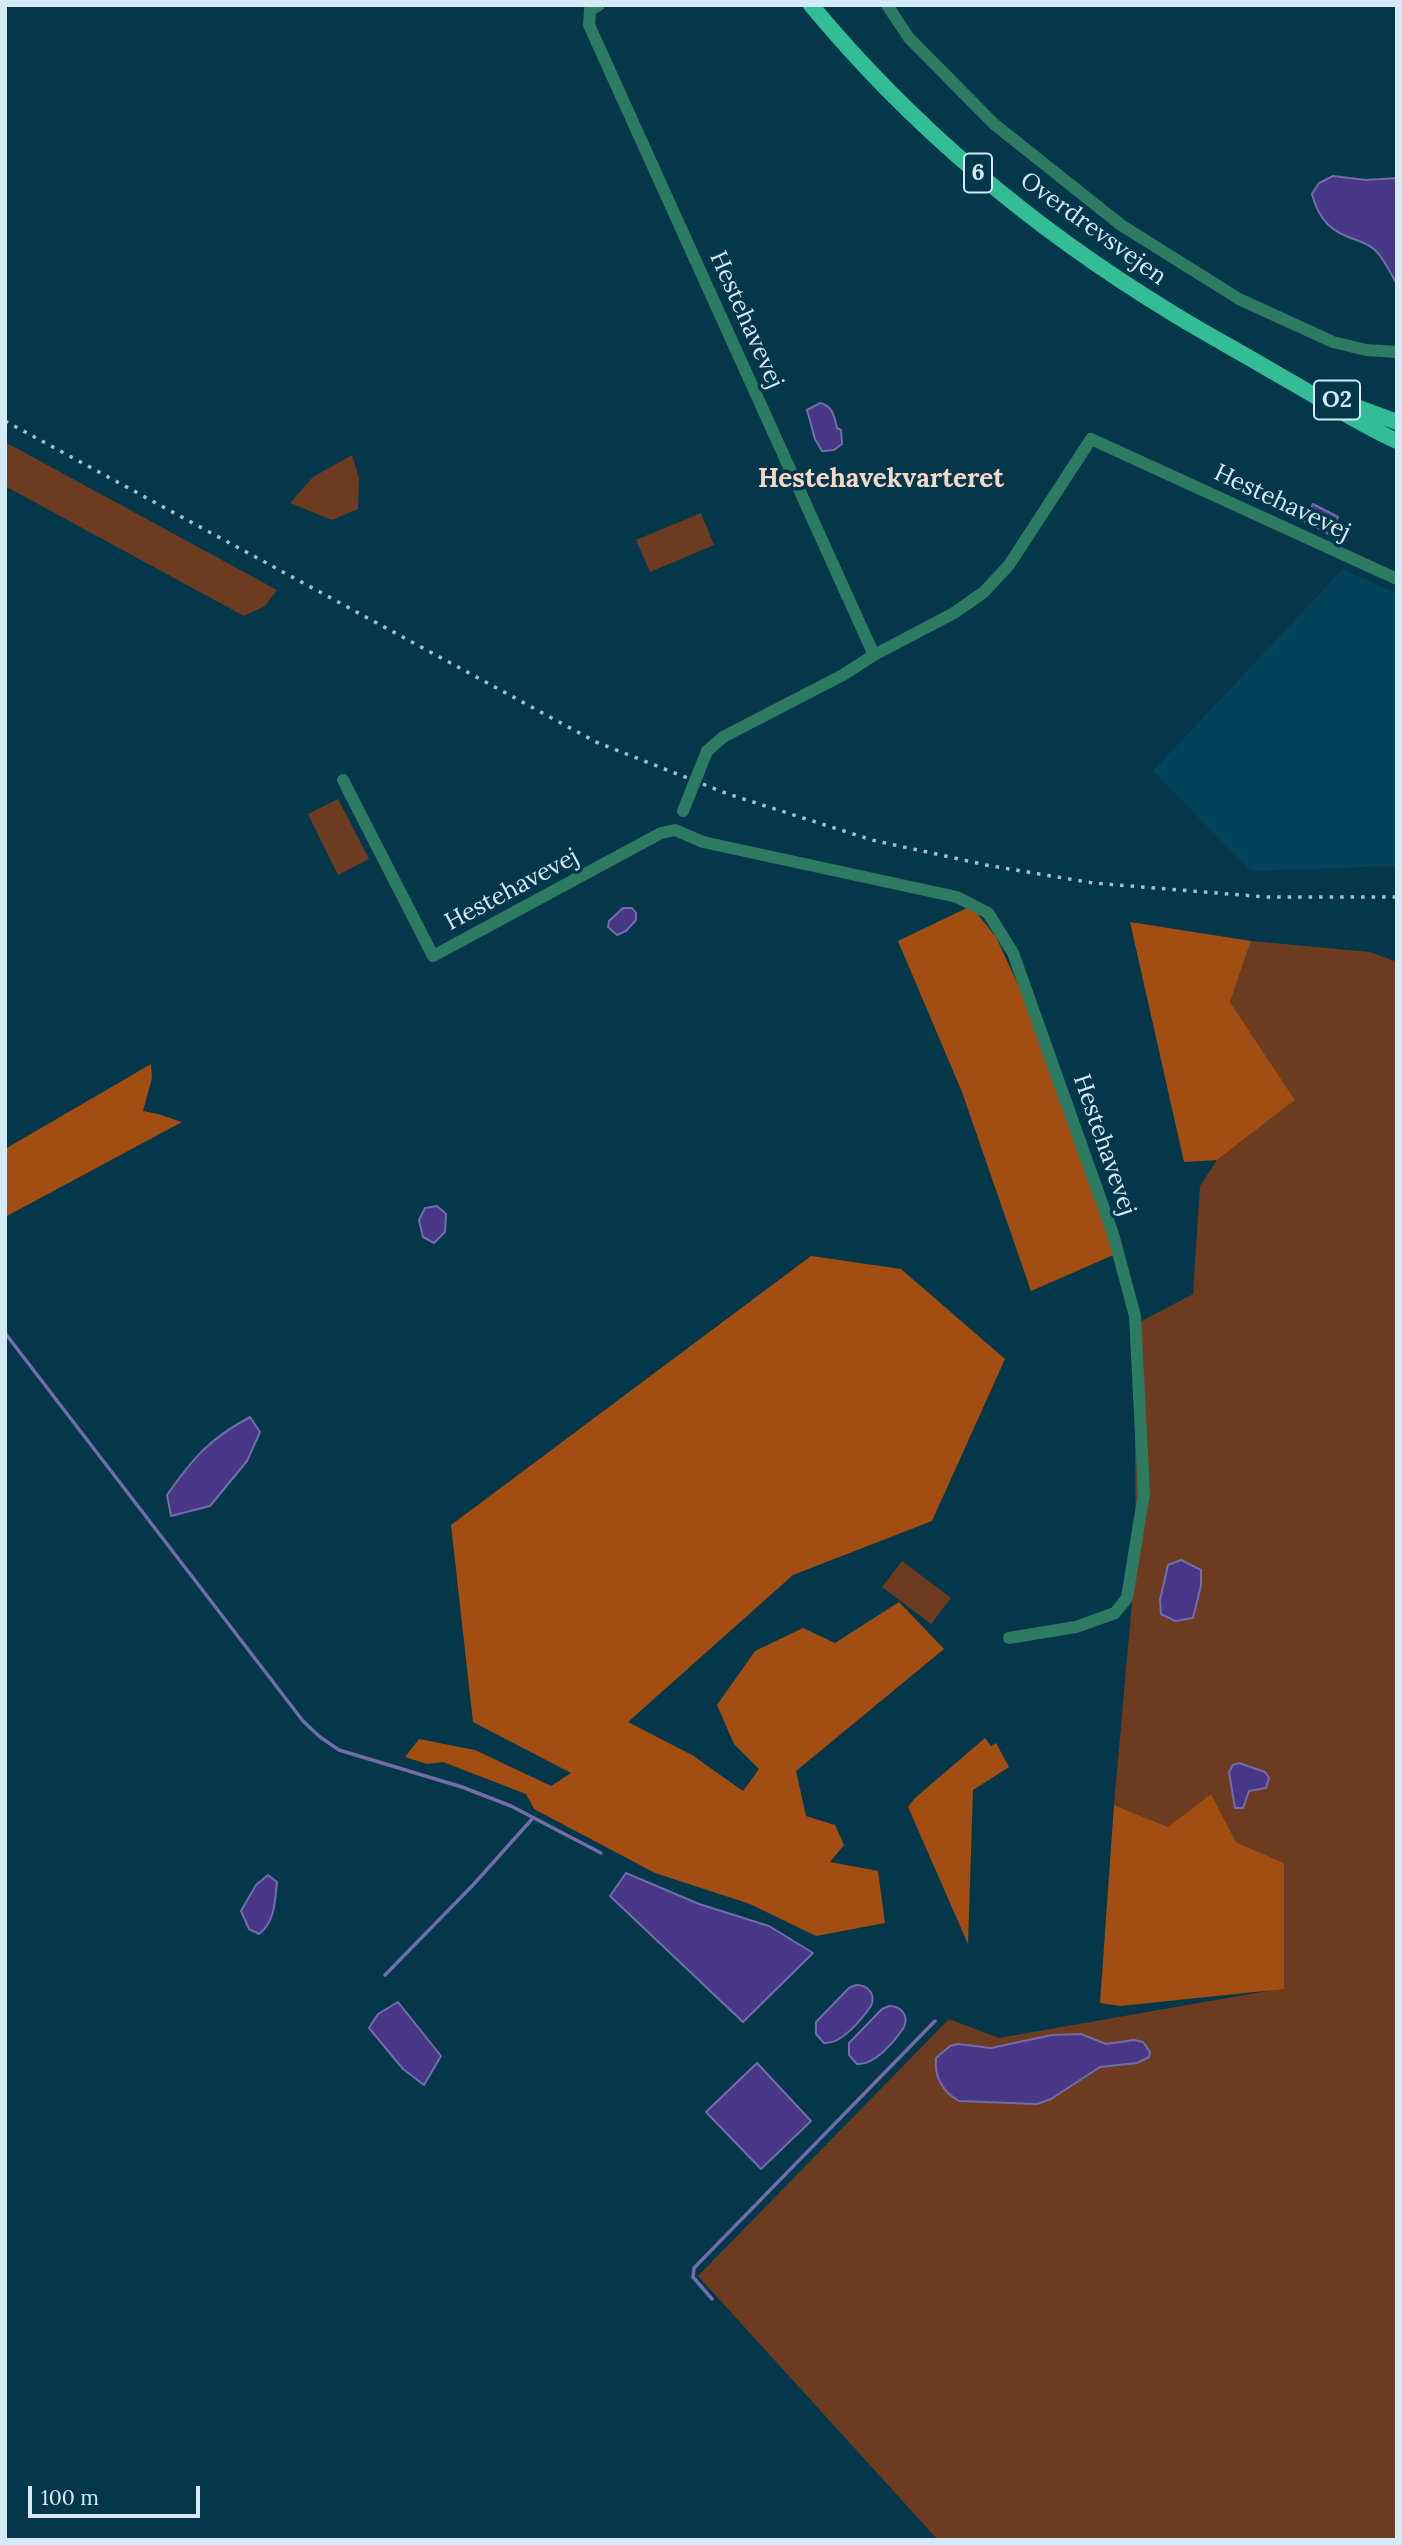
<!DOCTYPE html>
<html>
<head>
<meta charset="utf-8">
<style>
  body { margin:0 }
  #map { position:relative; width:1402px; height:2545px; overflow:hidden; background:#05374a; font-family:Lora,serif }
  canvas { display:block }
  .frame { position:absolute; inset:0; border:7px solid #d4ebf7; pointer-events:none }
  .scale { position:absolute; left:28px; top:2486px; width:172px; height:32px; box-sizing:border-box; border:4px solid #d4ebf7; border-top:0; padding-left:9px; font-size:21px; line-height:24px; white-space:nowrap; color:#d4ebf7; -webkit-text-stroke:5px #05374a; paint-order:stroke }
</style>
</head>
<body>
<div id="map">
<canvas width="1402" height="2545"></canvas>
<div class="frame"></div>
<div class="scale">100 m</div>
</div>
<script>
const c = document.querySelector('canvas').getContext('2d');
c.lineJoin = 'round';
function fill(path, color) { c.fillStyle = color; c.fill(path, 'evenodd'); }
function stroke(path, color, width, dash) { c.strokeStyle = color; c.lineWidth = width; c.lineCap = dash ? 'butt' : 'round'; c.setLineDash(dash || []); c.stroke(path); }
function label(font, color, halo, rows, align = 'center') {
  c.font = font + ' Lora,serif'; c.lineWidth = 7; c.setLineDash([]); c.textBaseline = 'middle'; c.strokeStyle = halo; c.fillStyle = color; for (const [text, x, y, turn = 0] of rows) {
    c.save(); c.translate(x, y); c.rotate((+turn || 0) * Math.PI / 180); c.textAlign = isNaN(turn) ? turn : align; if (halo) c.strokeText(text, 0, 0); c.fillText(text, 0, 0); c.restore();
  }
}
const built = new Path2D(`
  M1343,569l54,25v272l-146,5 -98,-100z`);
const green = new Path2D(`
  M5,442l272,148 -12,16 -21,10 -239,-130z
  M352,455l7,23 -1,31 -26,11 -42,-17 23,-26z
  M701,513l13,32 -64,27 -14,-32z
  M338,799l31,60 -31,16 -30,-61z
  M1251,941l119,11 27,10v1578h-459l-240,-264 251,-257 50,19 285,-50v-125l-48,-21 -25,-47 -43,32 -54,-22 22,-248 -2,-232 59,-31 7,-108 17,-26 78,-60 -65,-98z
  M902,1561l49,37 -20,26 -49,-37z`);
const forest = new Path2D(`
  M971,906l25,31 37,80 85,236 -87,38 -69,-199 -64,-151z
  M1130,922l121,19 -21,61 65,98 -78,60 -33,2z
  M151,1064l1,14 -9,33 15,3 24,8 -177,95v-68z
  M811,1256l90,13 104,90 -73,162 -139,54 -165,147 64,33 51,36 16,-22 -25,-25 -17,-39 38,-54 48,-23 32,15 64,-41 45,47 -148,122 10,45 29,9 9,20 -14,17 48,9 7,52 -69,13 -66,-32 -95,-31 -121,-64 -8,-15 -83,-32 -16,2 -22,-7 14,-18 56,11 76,36 20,-13 -98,-51 -22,-197z
  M985,1738l6,8 5,-3 13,24 -36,23 -5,154 -60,-137 7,-9z
  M1211,1794l25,48 48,21v126l-164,17 -20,-3 14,-198 54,22z`);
const water = new Path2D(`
  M1333,176l33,4 31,-2v106c-7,-11 -12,-24 -21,-33 -9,-9 -19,-10 -30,-15 -20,-8 -29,-23 -34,-42l7,-11z
  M820,403c13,3 14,13 17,25l4,2 1,14 -8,6 -12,1 -7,-12 -8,-29z
  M1313,504l25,13 -9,17 -25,-13z
  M623,908h9l4,5v7l-10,11 -9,4 -9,-8 1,-6z
  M437,1206l9,8 -1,18 -11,11 -11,-6 -4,-17 6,-12z
  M250,1417l10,15 -13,29 -37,45 -39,10 -4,-21c26,-37 42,-56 83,-78z
  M1181,1560l20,10v15l-8,33 -18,3 -14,-7 -1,-14 8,-35z
  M1239,1763l26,9 4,6 -3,10 -17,3 -6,17h-8l-6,-36 4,-7z
  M626,1873l73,31 70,22 44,27 -70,69 -133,-126z
  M268,1875l9,7c-2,19 -2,40 -18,52l-10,-5 -8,-18 15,-26z
  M856,1985c12,0 20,9 15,21 -9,13 -30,39 -47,37l-8,-9v-12l33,-34z
  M398,2002l43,54 -17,29 -21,-16 -34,-41 9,-14z
  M889,2006c12,0 20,9 15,21 -9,14 -30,39 -47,37l-8,-9v-12l33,-34z
  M1081,2034l25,10 28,-4 9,2 7,10 -1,5 -12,6 -37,4 -49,32 -14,5 -78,-3c-16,-9 -25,-24 -23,-43l14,-12 8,-2 33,4 61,-13z
  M757,2063l54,58 -50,48 -55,-57z`);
const stream = new Path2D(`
  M5,1333l298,388 17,16 19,13 123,37 49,19 90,47
  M385,1975l88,-90 60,-67
  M712,2299l-19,-22 1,-9 241,-247`);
const minor = new Path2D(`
  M599,5l-9,5 -1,15 285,630 -31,20 -120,62 -16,14
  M887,5l22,33 85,86 127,101 118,74 94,43 33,8 31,2
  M874,655l80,-42 30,-21 25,-27 82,-126 306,140
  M343,780l90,176 228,-123 14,-3 28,12 254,55 31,16 25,40 100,281 22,82 9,177 -17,105 -12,15 -39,14 -67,11`);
const major = new Path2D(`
  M811,5c101,122 226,226 361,308 34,21 70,40 105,61 40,22 78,48 120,67
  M1332,398l65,24`);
const rail = new Path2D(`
  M5,421l591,321 132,52 144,46 114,25 107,18 173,14h131`);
const minorBridge = new Path2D(`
  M683,811l24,-60`);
const shields = [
  [978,173,28],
  [1337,400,46]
];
const shieldNames = [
  ["6",978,173],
  ["O2",1337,400]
];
const streetNames = [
  ["Overdrevsvejen",1093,229,36],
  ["Hestehavevej",746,320,66],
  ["Hestehavevej",1282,503,25],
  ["Hestehavevej",512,890,-28],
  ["Hestehavevej",1104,1145,71]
];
const neighbourhoodNames = [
  ["Hestehavekvarteret",881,480]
];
fill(built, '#044259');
fill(green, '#6d3c20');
fill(forest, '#a24e12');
fill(water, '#483687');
stroke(water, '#726ca9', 2);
stroke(stream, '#726ca9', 3.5);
stroke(minor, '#2d7b63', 12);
stroke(major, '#33bd96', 16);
stroke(rail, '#a3c0ce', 3.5, [3.5, 7]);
stroke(minorBridge, '#2d7b63', 12);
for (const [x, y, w] of shields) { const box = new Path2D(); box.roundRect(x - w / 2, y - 19.5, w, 39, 5); c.fillStyle = '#05374a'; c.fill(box); stroke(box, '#d4ebf7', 2); }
label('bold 23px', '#d4ebf7', null, shieldNames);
label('24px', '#d4ebf7', '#05374a', streetNames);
label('bold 26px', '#f5d6c7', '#05374a', neighbourhoodNames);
</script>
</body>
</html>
